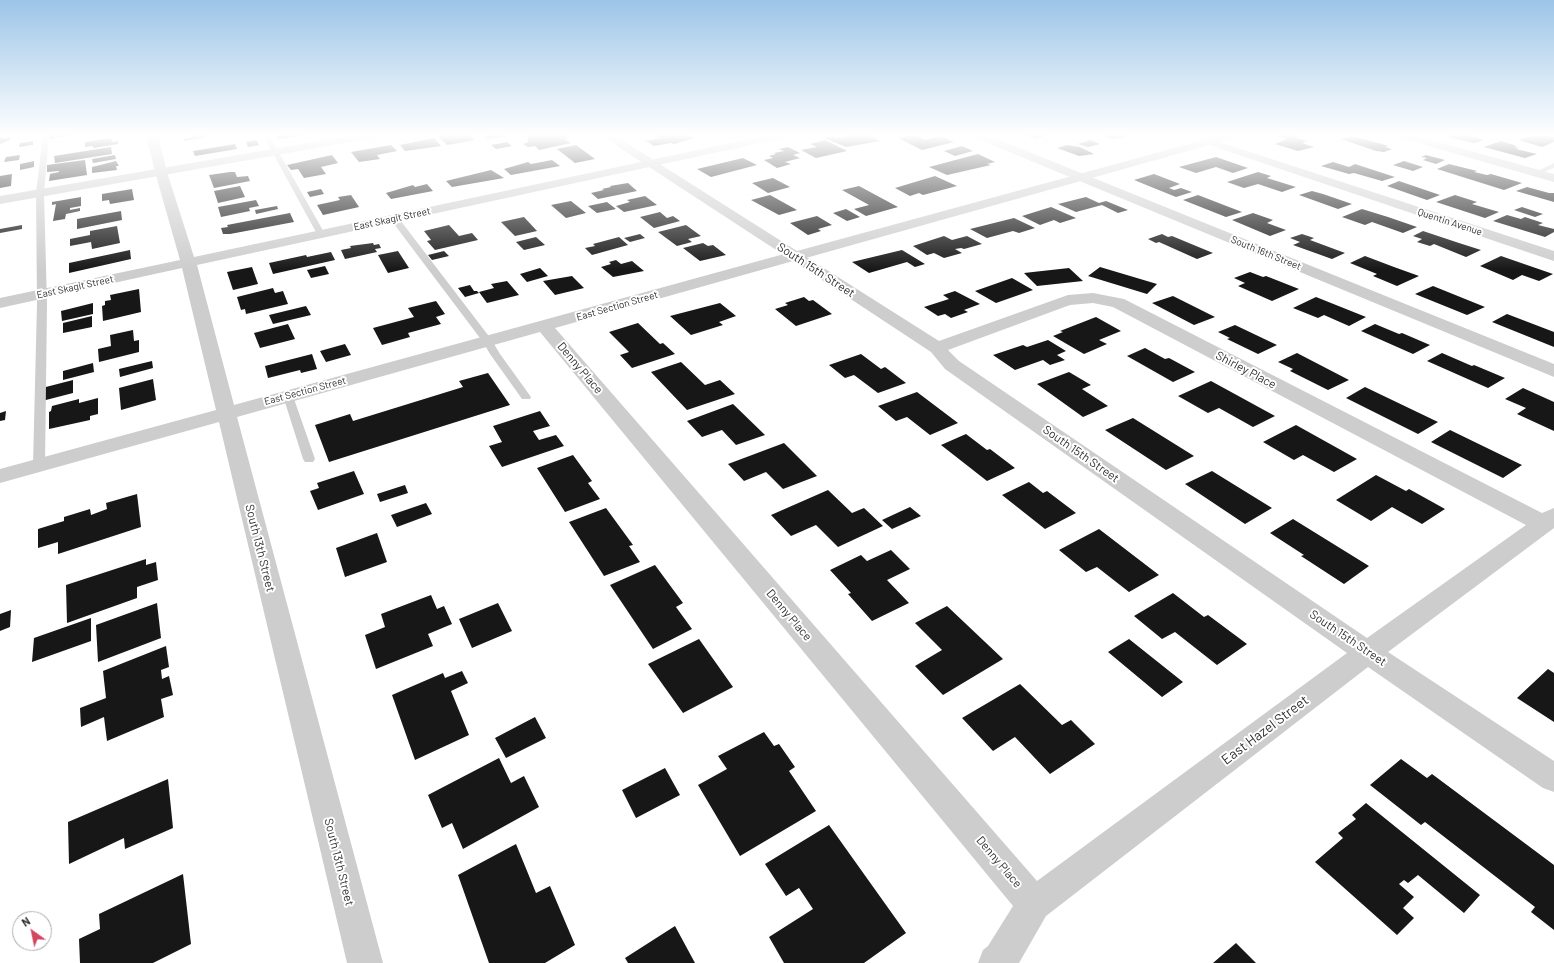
<!DOCTYPE html>
<html>
<head>
<meta charset="utf-8">
<style>
  body { margin:0 }
  #map { position:relative; width:1554px; height:963px; overflow:hidden; background:#fff; font-family:Barlow,sans-serif }
  canvas { display:block }
  .north { position:absolute; left:12px; top:911px; width:40px; height:40px; box-sizing:border-box; background:#fff; border:1px solid #acacac; border-radius:50%; rotate:327deg; font-size:11px; font-weight:700; line-height:16px; text-align:center; color:#303030 }
  .north::after { content:''; display:block; margin:auto; width:14px; height:18px; background:#d2475e; clip-path:polygon(50% 0,100% 100%,50% 72%,0 100%) }
</style>
</head>
<body>
<div id="map">
<canvas width="1554" height="963"></canvas>
<div class="north">N</div>
</div>
<script>
const c = document.querySelector('canvas').getContext('2d');
c.lineJoin = 'round';
function fill(path, color) { c.fillStyle = color; c.fill(path, 'evenodd'); }
function label(font, color, halo, rows, align = 'center') {
  c.font = font + ' Barlow,sans-serif'; c.lineWidth = 4; c.setLineDash([]); c.textBaseline = 'middle'; c.strokeStyle = halo; c.fillStyle = color; for (const [text, x, y, turn = 0] of rows) {
    c.save(); c.translate(x, y); c.rotate((+turn || 0) * Math.PI / 180); c.textAlign = isNaN(turn) ? turn : align; if (halo) c.strokeText(text, 0, 0); c.fillText(text, 0, 0); c.restore();
  }
}
const building = new Path2D(`
  M50,135h19v1l-20,3z
  M190,135h16l1,2 -23,4 -1,-2 8,-1z
  M276,135h28v1l-26,3z
  M444,135h25l6,5 -28,5 -9,-9z
  M486,135h20v1l-18,3 -3,-2 3,-1z
  M527,135h37l4,3 -4,1 7,4 -32,7 -4,-4 -7,1 -5,-3 5,-2v-5h2z
  M650,135h39l6,3 -21,6 -3,-1 -17,3 -8,-5 14,-3z
  M851,135h17l12,6 -34,6 -22,-9 8,-2 6,2z
  M914,135l11,5 16,-4 13,6 -32,8 -24,-12z
  M1026,135h23l-14,4z
  M1100,135h26l-2,1 3,1 -15,2z
  M1292,135l7,2 -3,1 11,3 -5,2 12,4 -16,4 -23,-7 12,-5 -12,-3z
  M1446,135h21l17,5 -10,3 -26,-6 2,-1z
  M1535,135l19,2v5l-12,5 -24,-7z
  M1352,136l37,10 -4,1 7,2 -8,3 -8,-1 -35,-12z
  M10,137v3l-10,4v-6z
  M111,138l1,4 6,-1v3l-25,4v-2l-8,1v-5z
  M434,138l7,8 -36,5 -5,-6z
  M256,140l3,5 -11,2 -2,-5z
  M825,140l22,11 -31,7 -15,-8 16,-3 -7,-3z
  M1090,140l10,4 -12,3 -10,-3z
  M33,141v4l-14,2 1,-4z
  M1501,141l16,5 -3,1 5,1 -3,1 21,5 -12,4 -41,-11z
  M507,142l5,4 -16,3 -5,-4z
  M235,144l2,5 -42,7 -2,-5z
  M391,145l6,6 -20,4 3,4 -21,3 -8,-10z
  M576,145l19,14 -20,4 -18,-14z
  M1067,145l13,2 14,7 -15,2 -22,-8z
  M962,146l11,5 -18,5 -11,-5z
  M111,147l1,7 -57,9 -1,-7z
  M788,147l12,6 -7,2 7,3 -15,4 6,2 -14,4 -13,-8 9,-2 -4,-2 7,-2 -2,-1 10,-2 -5,-2z
  M978,154l17,8 -8,2 4,1 -44,10 -18,-8z
  M20,155l-1,5 -15,2 2,-5z
  M115,155l1,4 -23,4 -1,-4z
  M332,155l6,8 -17,4 5,7 -22,4 -6,-9 -7,1 -4,-5z
  M1426,155l19,5 -9,4 -13,-4 4,-2 -6,-1z
  M1216,157l32,11 -15,5 -17,-6 -20,6 -17,-6z
  M743,158l14,7 -46,12 -14,-8z
  M85,160l2,15 -38,6 1,-7 9,-2v-1l-12,1v-7z
  M552,160l8,6 -49,9 -7,-6 24,-7 3,2z
  M34,161v6l-14,3v-6z
  M116,161l3,5h-3l1,4 -25,3v-6z
  M1404,161l19,6 -10,4 -20,-6z
  M1333,162l16,5 6,-3 40,13 -13,4 -28,-8 -5,1 -28,-8z
  M1449,164l28,7 -3,1 13,3 4,-1 31,9 -18,7 -67,-21z
  M491,170l13,8 -52,9 -6,-6z
  M230,172h5l2,5 11,-1 2,5 -36,7 -5,-13z
  M1258,172l13,4 -4,2 29,9 -14,5 -24,-8 -14,4 -17,-6z
  M12,174l-1,12 -11,2v-12z
  M1154,174l26,10 -11,4 5,2 7,-2 11,4 -16,5 -42,-17z
  M935,176l22,10 -34,9 -4,-2 -9,3 -15,-8z
  M773,178l17,9 -22,6 -16,-10z
  M1399,181l41,14 -13,5 -40,-14z
  M628,183l9,8 -39,8 -7,-6 13,-3 -2,-1 9,-2 -1,-1z
  M427,184l6,7 -42,8 -5,-6 27,-8 2,2z
  M240,186l5,11 -27,6 -4,-12z
  M859,186l39,21 -32,9 -12,-7 15,-4 -27,-15z
  M1527,187l22,6h5v9l-38,-11z
  M132,189l2,11 -24,4 -1,-4 -7,1v-7z
  M321,189l3,5 -14,3 -3,-5z
  M1312,191l11,3 29,10 -14,5 -39,-14z
  M351,195l8,12 -36,8 -6,-10 23,-5 -2,-3z
  M770,195l27,15 -18,5 -28,-15z
  M1198,195l44,17 -16,5 -43,-17z
  M1455,195l22,7 -5,2 27,8 -14,6 -49,-16z
  M645,196l12,9 -33,7 -8,-6 14,-4 -3,-2z
  M81,197v9l-11,2v2l10,-2v3l-14,3 -1,5 -12,2 3,-17 -4,1v-3z
  M1086,197l13,6 7,-2 22,9 -10,3 -16,-8 -26,7 -18,-8z
  M256,200l3,6 -10,2 1,3 -29,6 -3,-10z
  M571,201l15,12 -20,5 -15,-13z
  M607,202l9,7 -19,4 -9,-7z
  M277,206l1,3 -22,5 -1,-4z
  M1051,207l25,11 -16,5 -6,-3 -14,5 -18,-9z
  M1522,207l21,7 -8,3 -21,-7z
  M846,209l14,8 -13,4 -14,-8z
  M1362,209l26,8 29,10 -14,6 -31,-11 -7,3 -23,-8z
  M121,211l1,9 -45,9v-10z
  M660,212l7,6 6,-2 7,5 -26,7 -14,-11z
  M290,213l4,9 -64,12h-7l-2,-6 7,-1 -1,-2z
  M1253,213l20,7 -6,3 19,7 -16,6 -38,-16z
  M1507,215l14,4 4,-2 18,6 -5,2 16,4v3l-9,5 -52,-16z
  M817,216l15,9 -14,4 3,2 -13,4 -18,-12z
  M524,217l13,14 -22,5 -14,-14z
  M1014,218l21,10 -16,5 -6,-2 -26,7 -17,-9z
  M22,225v4l-22,4v-4z
  M449,225l10,11 13,-3 6,7 -43,10 -8,-9 4,-1 -7,-9z
  M686,225l15,11 -13,3 4,3 -15,4 -19,-14z
  M117,226l3,17 -28,6 -1,-7 -21,4v-7l20,-4v-4z
  M1423,231l36,12 22,7 -15,7 -32,-13 -4,2 -13,-4 5,-3 -9,-3z
  M640,234l5,4 -15,4 -6,-4z
  M1162,234l6,3 4,-1 41,17 -16,6 -38,-17 -3,1 -8,-4z
  M1302,234l12,4 -4,2 35,13 -13,6 -39,-14 7,-3 -10,-4z
  M944,236l8,4 15,-4 15,8 -18,5 -3,-1 -6,1 7,4 -18,5 -10,-5 -7,2 -14,-9z
  M536,237l9,8 -21,5 -8,-8z
  M619,237l9,8 -36,10 -7,-7 10,-2 -2,-2z
  M373,243l1,2 5,-1 2,4 -6,1 2,3 -32,7 -4,-9 10,-2 -1,-2z
  M703,243l5,3 5,-1 13,10 -26,6 -17,-13z
  M130,250l1,9 -62,14v-10z
  M902,250l23,14 -10,3 -8,-5 -38,11 -17,-11z
  M398,251l11,17 -21,5 -10,-18z
  M444,251l5,5 -17,4 -4,-5z
  M331,252l4,8 -62,14 -4,-11 37,-8 1,2z
  M1365,256l29,11 25,9 -22,10 -24,-10 4,-2 -27,-11z
  M1501,256l52,18 -14,7 -17,-6 -9,5 -33,-14z
  M616,260l5,4 11,-3 12,10 -31,6 -12,-10 10,-3 -2,-2z
  M325,266l4,8 -18,4 -4,-8z
  M252,267l6,17 -25,6 -6,-18z
  M1100,267l57,17 -10,10 -59,-18z
  M540,268l8,8 -21,6 -7,-8z
  M1069,268l14,13 -46,5 -13,-13z
  M1250,272l13,5 3,-1 33,13 -27,12 -34,-15 7,-3 -11,-5z
  M572,276l12,12 -29,7 -12,-14z
  M1012,278l21,12 -37,13 -21,-12z
  M507,281l12,14 -32,8 -8,-11 15,-4 -3,-4z
  M470,285l4,6h3l2,2 -14,4 -7,-9z
  M1433,286l52,21 -18,8 -52,-21z
  M273,288l2,5 8,-2 5,13 -42,10 -1,-5 -4,1 -4,-13z
  M139,289l2,23 -38,9 -1,-15 3,-1v-4l6,-1 -1,-5z
  M955,291l25,13 -16,6 4,2 -17,6 -6,-4 -7,2 -14,-9 25,-8 -6,-4z
  M1173,296l42,21 -21,8 -42,-22z
  M804,297l5,4 4,-1 19,14 -36,12 -21,-17 13,-4 -3,-2z
  M1316,297l50,20 -17,9 -25,-11 -6,3 -25,-10z
  M436,301l9,13 -9,3 5,7 -33,9 2,4 -28,8 -9,-17 41,-11 -6,-9z
  M93,303v11l-31,7 -1,-10z
  M720,303l16,13 -17,6 4,3 -32,10 -21,-19z
  M306,306l5,9 -38,9 -4,-9z
  M1507,314l47,18v15l-62,-25z
  M92,316v11l-29,6v-10z
  M1096,317l25,14 -22,9 8,4 -23,10 -31,-18 10,-4 -3,-1z
  M638,323l22,21 3,-1 12,11 -43,14 -12,-13 9,-3 -20,-20z
  M288,324l7,15 -35,9 -6,-15z
  M1375,324l24,10 3,-1 28,12 -17,9 -52,-23z
  M1235,325l42,20 -19,9 -31,-15 3,-1 -12,-6z
  M133,330l1,11 5,-1v12l-40,10 -1,-13 13,-3 -1,-11z
  M1048,340l18,11 -9,4 8,5 -15,5 -7,-5 -28,10 -22,-15 30,-10 4,2z
  M345,344l6,11 -25,7 -6,-11z
  M1145,348l20,11 4,-1 26,14 -22,10 -46,-26z
  M1297,353l52,27 -21,10 -38,-19 3,-2 -15,-7z
  M1442,353l30,13 2,-1 31,13 -17,10 -61,-27z
  M312,354l5,15 -16,4 -1,-3 -32,8 -3,-12z
  M861,354l20,15 4,-2 21,16 -28,10 -24,-18 -9,3 -16,-13z
  M152,361l1,7 -33,9 -1,-8z
  M681,362l24,23 15,-5 15,14 -48,16 -36,-38z
  M93,363l1,9 -31,8v-9z
  M1069,372l22,13 -9,4 26,17 -25,11 -46,-33z
  M488,373l22,32 -181,57 -14,-37 35,-11 3,7 110,-34 -4,-6z
  M153,379l3,21 -35,10 -2,-22z
  M73,380v13l-31,8v-13z
  M1211,381l64,35 -22,11 -34,-19 -11,5 -30,-17z
  M1365,387l73,35 -20,12 -72,-36z
  M1523,388l31,14v29l-37,-17 9,-6 -21,-9z
  M917,392l41,31 -28,12 -23,-18 -11,4 -18,-15z
  M98,398v16l-8,2v4l-41,9v-17l2,-1 1,-5 27,-7v4z
  M733,404l32,31 -29,10 -14,-15 -20,7 -15,-16z
  M6,411l-1,9 -5,1v-8z
  M540,411l10,15 -17,5 6,9 17,-5 8,11 -62,21 -13,-21 13,-4 -9,-16z
  M1133,418l61,38 -28,14 -61,-40z
  M1296,425l61,34 -23,13 -31,-17 -9,5 -31,-18z
  M1450,430l72,35 -19,13 -72,-36z
  M966,434l21,16 3,-1 25,19 -28,13 -46,-36z
  M784,443l33,33 -34,13 -17,-17 -22,9 -16,-17z
  M573,455l19,26 -4,2 12,16 -35,13 -28,-44z
  M354,471l10,23 -46,16 -8,-19 9,-3 -2,-5z
  M1212,471l60,37 -27,16 -60,-40z
  M1376,475l30,16 3,-2 36,20 -23,15 -30,-17 -21,14 -35,-21z
  M1029,482l14,11 4,-2 29,22 -31,16 -43,-34z
  M405,485l3,8 -28,9 -3,-8z
  M828,490l24,23 12,-5 19,18 -45,21 -22,-22 -25,11 -20,-21z
  M137,494l4,33 -83,27v-12l-20,6v-19l26,-8v-4l26,-8 1,6 16,-6 -1,-6z
  M426,503l6,11 -35,13 -6,-12z
  M910,507l11,9 -29,13 -10,-9z
  M606,508l27,37 -4,1 11,16 -36,14 -35,-54z
  M1293,519l76,47 -25,18 -43,-28 3,-1 -34,-22z
  M1099,529l60,46 -30,17 -32,-25 -11,5 -27,-22z
  M377,533l10,29 -42,15 -9,-29z
  M891,550l19,19 -23,11 22,23 -37,18 -24,-27 3,-1 -21,-23 31,-15 6,6z
  M146,559v6l10,-3 2,18 -21,7v11l-70,25 -1,-38z
  M655,565l28,38 -7,4 16,22 -39,20 -43,-64z
  M1173,593l31,24 4,-2 39,29 -30,21 -42,-33 -13,7 -28,-23z
  M431,595l6,14 7,-3 8,18 -24,10 5,12 -57,23 -11,-34 20,-8 -4,-13z
  M157,603l4,35 -63,24 -2,-37z
  M498,603l14,28 -40,17 -13,-29z
  M947,606l56,53 -60,36 -28,-29 27,-16 -27,-27z
  M11,610l-1,17 -10,4v-17z
  M91,618v23l-59,21 2,-24z
  M699,639l34,48 -50,26 -35,-49z
  M1129,639l54,43 -21,15 -54,-45z
  M166,646l3,21 -8,3 1,9 7,-3 4,19 -12,4 3,18 -57,24 -3,-24 -23,10 -1,-19 26,-10 -3,-27z
  M1548,669l6,4v49l-37,-24z
  M462,671l6,12 -17,8 18,44 -54,25 -23,-65 51,-22 2,5z
  M1020,684l42,41 9,-5 24,24 -45,30 -35,-37 -22,14 -31,-33z
  M535,717l11,21 -40,20 -11,-20z
  M764,732l10,14 5,-2 16,23 -6,4 27,40 -76,45 -42,-71 29,-16 -9,-13z
  M499,758l12,25 13,-7 15,31 -76,42 -11,-26 -10,5 -14,-33z
  M1401,759l26,19 5,-4 122,91v65l-23,-18 4,-5 -110,-85 -4,3 -51,-40z
  M665,768l15,27 -44,23 -14,-28z
  M168,779l5,49 -48,21 -1,-11 -55,26 -1,-42z
  M1366,803l114,92 -16,18 -46,-38 -10,8 -4,-3 -5,4 15,13 -11,11 11,10 -17,17 -82,-73 28,-24 -5,-5 18,-14 -4,-4z
  M829,825l77,108 -42,30h-80l-15,-26 44,-28 -14,-21 -13,8 -21,-32z
  M516,844l20,49 14,-7 25,59 -30,18h-56l-31,-88z
  M183,874l8,70 -38,19h-73l-1,-24 21,-10 -1,-15z
  M675,926l20,37h-67l-3,-5z
  M1236,943l20,20h-43z`);
const service = new Path2D(`
  M43,135h6l-5,58 3,111 -2,161 -6,4 -6,-4 4,-161 -1,-111z
  M263,135h6l56,99 -1,2 -7,-2z
  M1554,163v5l-15,6 -5,-1z
  M391,216h6l94,123 9,15 31,43 -1,2h-8l-32,-45 -7,-12 -92,-122z
  M288,393l5,3 22,63 -2,3h-8l-2,-3 -20,-63z`);
const minor = new Path2D(`
  M146,135h12l9,37 27,85 574,-122h21l-6,3 -586,127 37,140 561,-154 5,2 139,88 129,-46 25,-2 31,6 418,214 12,-5v20l-166,124 166,109v31l-11,-4 -175,-121 -322,249 -27,47h-41l5,-13 5,-4 25,-40 -473,-574 -303,85 146,546h-36l-128,-541 -219,61v-14l216,-59 -34,-142 -182,40v-10l180,-38 -25,-88zM793,261l138,91 14,17 402,284 -310,228 -482,-553zM1093,303l20,4 413,218 -159,113 -408,-277 -11,-11 122,-45z
  M971,135h16l567,229v13l-581,-240z
  M1210,139l344,112v10l-348,-117 -2,-2z`);
const tertiary = new Path2D(`
  M354,135h25l-6,3 -373,66v-8z
  M600,135h14l183,116 425,-116h18l-2,2 -443,124 -5,-2z
  M1395,135h18l141,39v8l-157,-45z`);
const farStreetnames = [
  ["East Skagit Street",392,219,-12],
  ["Quentin Avenue",1450,222,18],
  ["South 16th Street",1266,253,22],
  ["East Skagit Street",75,287,-12],
  ["East Section Street",617,306,-16],
  ["East Section Street",305,391,-15]
];
const streetNames = [
  ["South 15th Street",816,270,33],
  ["Denny Place",580,368,50],
  ["Shirley Place",1246,370,28],
  ["South 15th Street",1081,454,35],
  ["South 13th Street",260,548,76],
  ["Denny Place",789,615,50],
  ["South 15th Street",1348,638,34],
  ["South 13th Street",339,862,76],
  ["Denny Place",999,862,50]
];
const nearStreetnames = [
  ["East Hazel Street",1265,730,-37]
];
fill(building, '#171717');
fill(service, '#cdcdcd');
fill(minor, '#cdcdcd');
fill(tertiary, '#cdcdcd');
const sky = c.createLinearGradient(0, 0, 0, 270);
sky.addColorStop(0, '#9cc5e8');
sky.addColorStop(0.5, '#fff');
sky.addColorStop(1, '#ffffff00');
c.fillStyle = sky;
c.fillRect(0, 0, 1554, 270);
label('10px', '#303030', '#fff', farStreetnames);
label('12px', '#303030', '#fff', streetNames);
label('14px', '#303030', '#fff', nearStreetnames);
</script>
</body>
</html>
